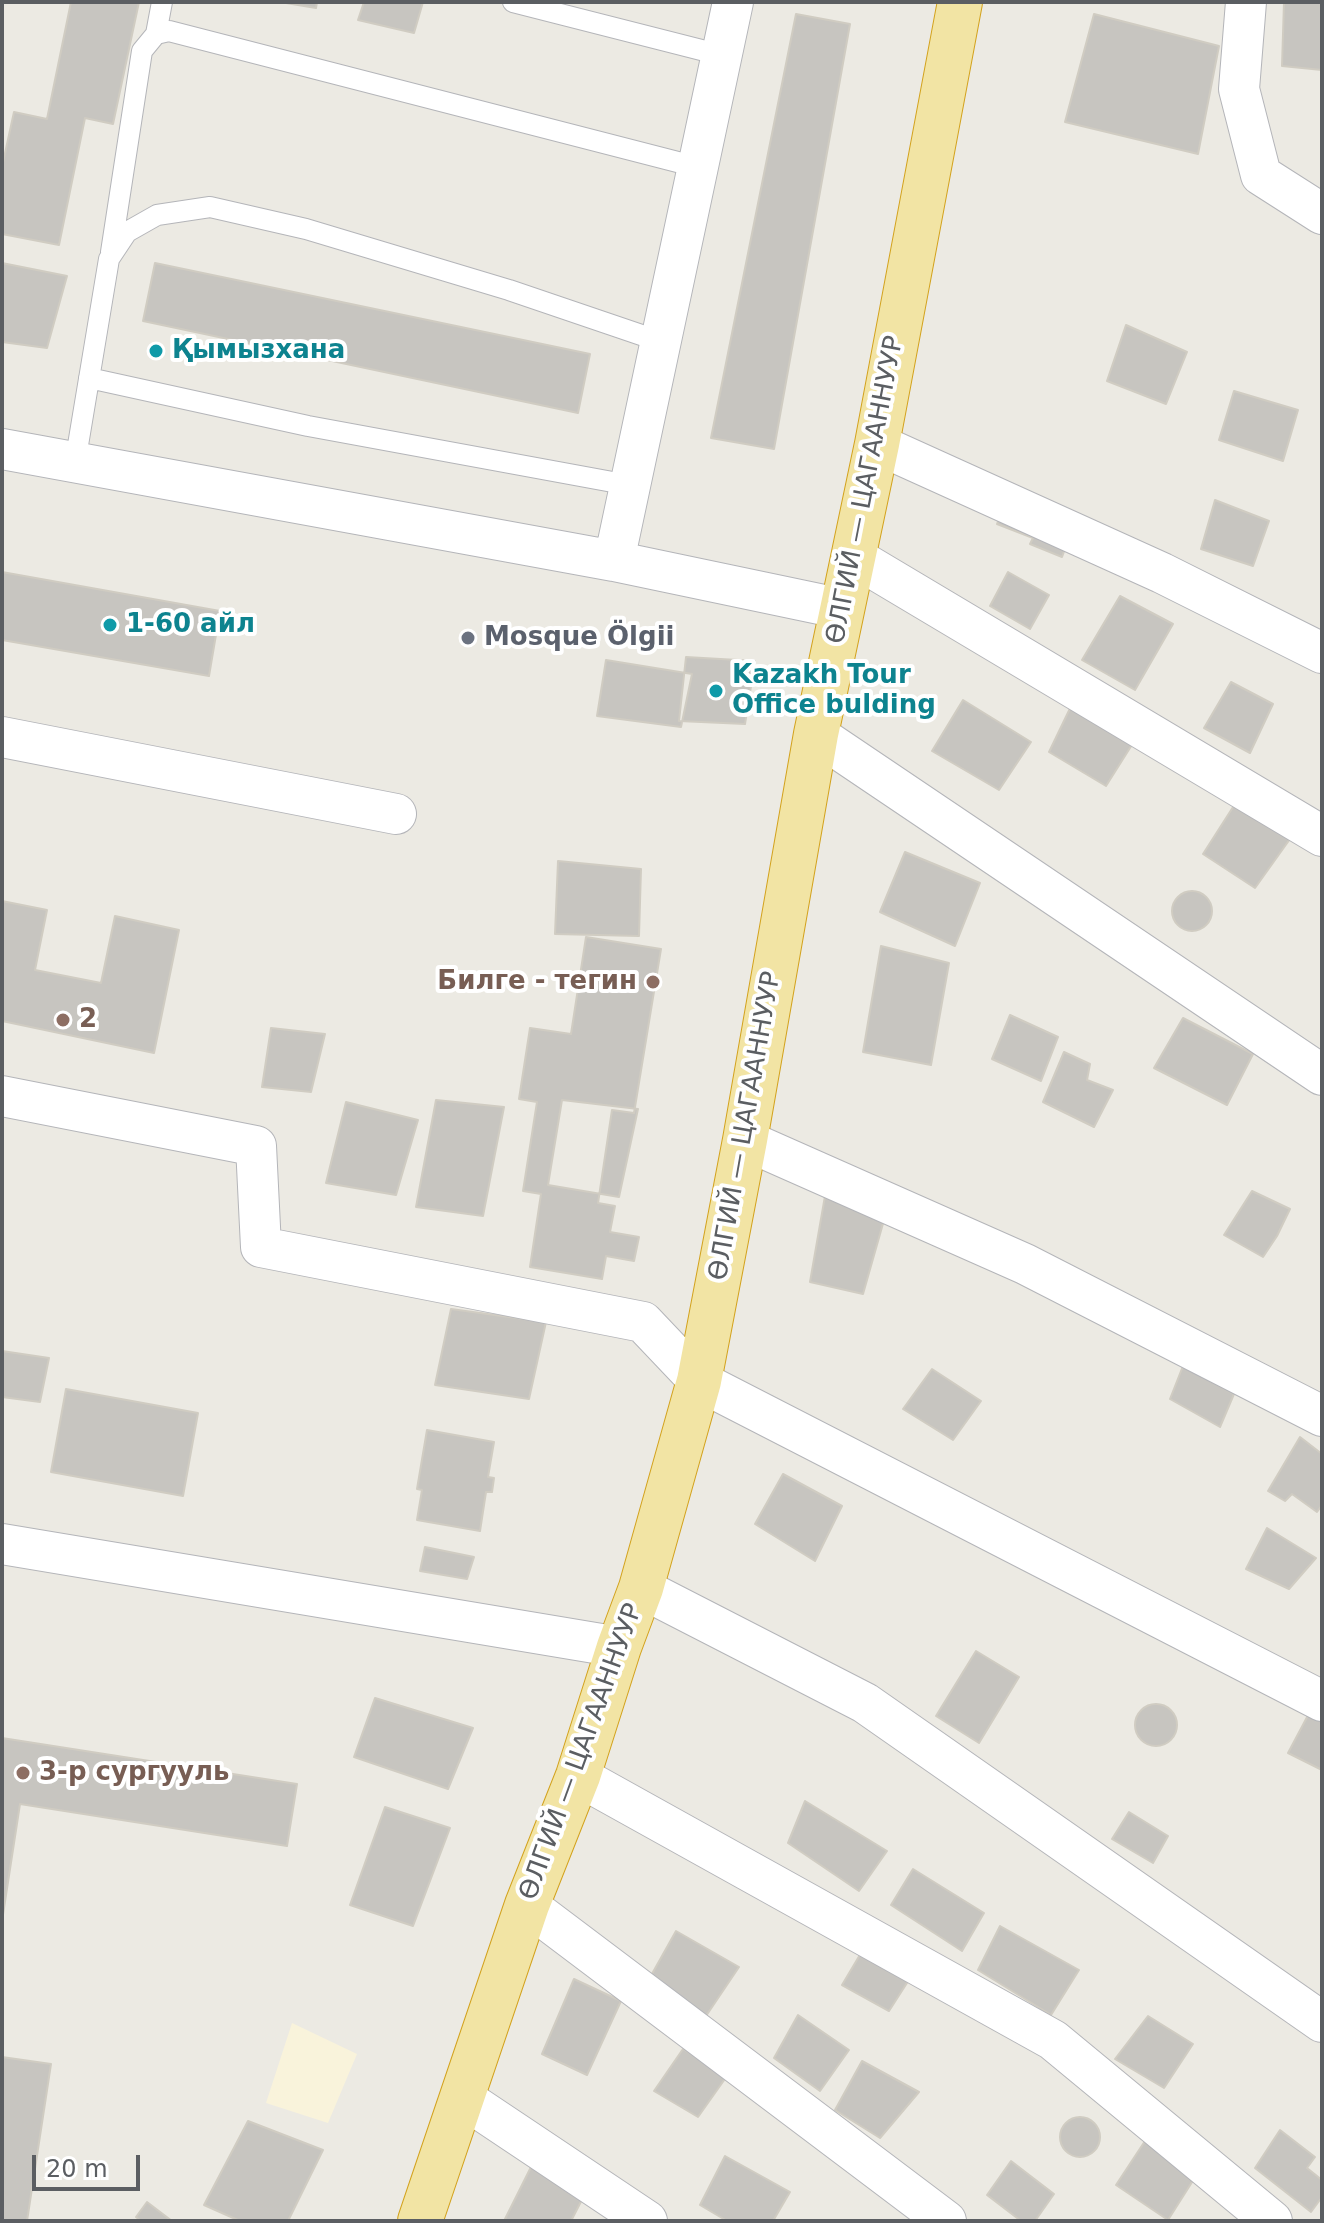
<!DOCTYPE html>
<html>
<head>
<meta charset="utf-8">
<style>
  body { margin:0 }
  #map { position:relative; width:1324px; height:2223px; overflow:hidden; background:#eceae3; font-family:"DejaVu Sans",sans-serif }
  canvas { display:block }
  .frame { position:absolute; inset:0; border:4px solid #5b5e62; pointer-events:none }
  .scale { position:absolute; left:32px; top:2155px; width:108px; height:36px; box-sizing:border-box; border:4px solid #5b5e62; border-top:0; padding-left:10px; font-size:24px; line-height:28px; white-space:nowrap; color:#5b5e62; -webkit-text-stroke:6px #fff; paint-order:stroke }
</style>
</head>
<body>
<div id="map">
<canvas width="1324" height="2223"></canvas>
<div class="frame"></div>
<div class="scale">20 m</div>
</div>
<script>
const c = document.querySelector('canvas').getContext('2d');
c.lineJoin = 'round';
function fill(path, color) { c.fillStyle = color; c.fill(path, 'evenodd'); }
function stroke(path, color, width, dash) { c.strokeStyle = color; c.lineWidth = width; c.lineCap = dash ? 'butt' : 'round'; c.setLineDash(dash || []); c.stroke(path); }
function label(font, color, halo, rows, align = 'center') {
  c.font = font + ' "DejaVu Sans",sans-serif'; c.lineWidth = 8; c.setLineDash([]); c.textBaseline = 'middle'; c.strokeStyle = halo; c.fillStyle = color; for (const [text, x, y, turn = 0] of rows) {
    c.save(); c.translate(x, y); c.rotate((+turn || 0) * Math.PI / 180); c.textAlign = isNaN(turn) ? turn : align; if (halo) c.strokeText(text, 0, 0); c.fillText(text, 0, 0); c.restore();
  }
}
const commercial = new Path2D(`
  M292,2023l65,31 -29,69 -62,-20z`);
const building = new Path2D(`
  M71,2h68l-26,122 -28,-6 -26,127 -57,-11v-67l12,-55 33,7z
  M280,2h37l-1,6z
  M364,2h59l-9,31 -56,-13z
  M1284,2h38v68l-40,-4z
  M796,14l54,10 -76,425 -63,-11z
  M1094,14l125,32 -21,108 -133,-32z
  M2,263l65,13 -20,72 -45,-6z
  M155,263l435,91 -12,59 -435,-92z
  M1126,325l61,27 -21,52 -59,-23z
  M1234,391l64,19 -15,51 -64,-21z
  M1215,500l54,21 -16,45 -52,-17z
  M1002,511l67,27 -7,19 -32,-13 3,-6 -36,-14z
  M2,572l218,39 -11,65 -207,-36z
  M1008,572l41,23 -19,34 -40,-23z
  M1120,596l53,28 -38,66 -53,-30z
  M686,657l69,4 -10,63 -66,-3z
  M606,660l86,14 -11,53 -84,-11z
  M1231,682l42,22 -23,49 -46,-25z
  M1075,698l60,42 -29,46 -57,-34z
  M963,700l68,42 -32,48 -67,-39z
  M1235,804l55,35 -35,49 -52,-34z
  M905,852l75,31 -25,63 -75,-34z
  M558,861l83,8 -2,67 -84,-2z
  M1172 911a20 20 0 1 1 40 0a20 20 0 1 1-40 0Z
  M2,901l45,9 -12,60 66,13 14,-67 64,14 -25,123 -152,-32z
  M586,937l75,12 -27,164 -22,-3 -14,93 17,3 -5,26 29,5 -5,24 -28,-5 -4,23 -72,-12 11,-73 -18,-3 14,-89 -18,-3 11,-71 41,6z
  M881,946l68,17 -18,102 -68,-13z
  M1010,1015l48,22 -17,44 -49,-22z
  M1183,1018l70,36 -26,51 -73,-37z
  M271,1028l54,6 -14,58 -49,-5z
  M1064,1052l26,12 -3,16 26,10 -19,37 -51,-25z
  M436,1100l68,7 -21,109 -67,-9z
  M562,1100l76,9 -19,88 -71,-12z
  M346,1102l72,18 -22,75 -70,-12z
  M1252,1191l38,18 -13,27 -14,21 -39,-22z
  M825,1196l61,17 -23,81 -53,-12z
  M451,1309l95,13 -17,77 -94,-14z
  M2,1351l47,7 -9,44 -38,-5z
  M1183,1366l51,28 -14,33 -50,-28z
  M932,1369l49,32 -28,39 -50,-31z
  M66,1389l132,24 -15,83 -132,-24z
  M427,1430l67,12 -6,35 6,1 -2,14h-6l-6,39 -63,-11 5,-30 -5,-1z
  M1300,1437l22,17v51l-5,7 -25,-18 -7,7 -17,-10z
  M783,1474l59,32 -27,55 -60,-37z
  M1267,1528l49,30 -27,31 -43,-20z
  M425,1547l49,10 -7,22 -47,-8z
  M976,1651l43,26 -40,66 -43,-27z
  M375,1698l98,30 -25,61 -94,-32z
  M1314,1704l8,5v61l-34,-17z
  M1135 1725a21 21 0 1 1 42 0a21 21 0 1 1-42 0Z
  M2,1738l295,46 -10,62 -267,-42 -18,117z
  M805,1801l82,50 -28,40 -71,-48z
  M385,1807l65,21 -37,98 -63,-21z
  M1129,1812l39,24 -15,27 -41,-24z
  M913,1869l71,44 -22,38 -71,-46z
  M1000,1926l79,44 -28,45 -73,-45z
  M676,1931l63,36 -35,52 -56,-38z
  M867,1943l47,29 -25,39 -47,-26z
  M574,1979l47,22 -34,74 -45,-21z
  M798,2015l51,35 -29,41 -46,-33z
  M1148,2016l45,28 -29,44 -49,-29z
  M683,2049l44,27 -29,41 -44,-26z
  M2,2057l49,7 -24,157h-25z
  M862,2061l57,31 -39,46 -45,-28z
  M1060 2137a20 20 0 1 1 40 0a20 20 0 1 1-40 0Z
  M248,2121l75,29 -35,71h-48l-36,-16z
  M1280,2130l35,27 -8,11 15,12v17l-11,15 -56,-44z
  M1145,2141l49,38 -26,41 -52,-35z
  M725,2156l65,36 -17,29h-46l-27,-16z
  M534,2161l54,27 -17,33h-67z
  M1011,2161l43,33 -19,27h-14l-34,-26z
  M147,2202l25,19h-31l-5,-4z`);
const service = new Path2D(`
  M513,2l208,53
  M156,34l6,-32
  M111,252l31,-201 14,-17 13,-3 528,136
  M89,378l219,48 321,59
  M75,463l34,-204 18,-27 30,-17 53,-8 96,22 203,61 150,51`);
const minor = new Path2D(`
  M1246,2l-7,87 22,86 61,39
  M877,444l285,129 160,80
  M2,449l612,112 229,48
  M854,557l468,279
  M614,561l119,-559
  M816,734l506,341
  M2,737l394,77
  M2,1096l254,50 5,101 382,75 56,59 623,320
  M745,1140l280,124 297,152
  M2,1544l617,103
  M641,1588l224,115 457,319
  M578,1776l475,264 219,181
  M527,1905l419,316
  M463,2098l184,123`);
const trunk = new Path2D(`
  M420,2221l107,-316 51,-129 41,-129 22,-59 58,-207 46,-241 71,-406 61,-290 83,-442`);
const markers = [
  [156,351,8,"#0f9aa8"],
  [110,625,8,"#0f9aa8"],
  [468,638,8,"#6b7280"],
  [716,691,8,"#0f9aa8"],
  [653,982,8,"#8d6e63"],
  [63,1020,8,"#8d6e63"],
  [23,1773,8,"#8d6e63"]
];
const cultureNames = [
  ["Қымызхана",172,351],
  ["1-60 айл",126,625],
  ["Kazakh Tour",732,676],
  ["Office bulding",732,706]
];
const streetNames = [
  ["ӨЛГИЙ — ЦАГААННУУР",866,490,-79],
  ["ӨЛГИЙ — ЦАГААННУУР",746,1126,-80],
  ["ӨЛГИЙ — ЦАГААННУУР",582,1752,-70]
];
const worshipNames = [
  ["Mosque Ölgii",484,638]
];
const educationNames = [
  ["Билге - тегин",637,982,"right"],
  ["2",79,1020],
  ["3-р сургууль",39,1773]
];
fill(commercial, '#f9f3db');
fill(building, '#c7c5c0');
stroke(building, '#d0ccc2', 2);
stroke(service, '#b4b5b9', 22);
stroke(minor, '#b4b5b9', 42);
stroke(trunk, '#d3a21d', 46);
stroke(service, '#fff', 20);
stroke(minor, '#fff', 40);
stroke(trunk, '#f2e4a4', 44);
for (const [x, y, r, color] of markers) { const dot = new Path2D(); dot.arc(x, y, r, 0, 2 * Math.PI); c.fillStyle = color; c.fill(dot); stroke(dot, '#fff', 3); }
label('bold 26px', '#0d838f', '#fff', cultureNames, 'left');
label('26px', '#5b5e62', '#fff', streetNames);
label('bold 26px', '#5b616d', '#fff', worshipNames, 'left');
label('bold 26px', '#785e54', '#fff', educationNames, 'left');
</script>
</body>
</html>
